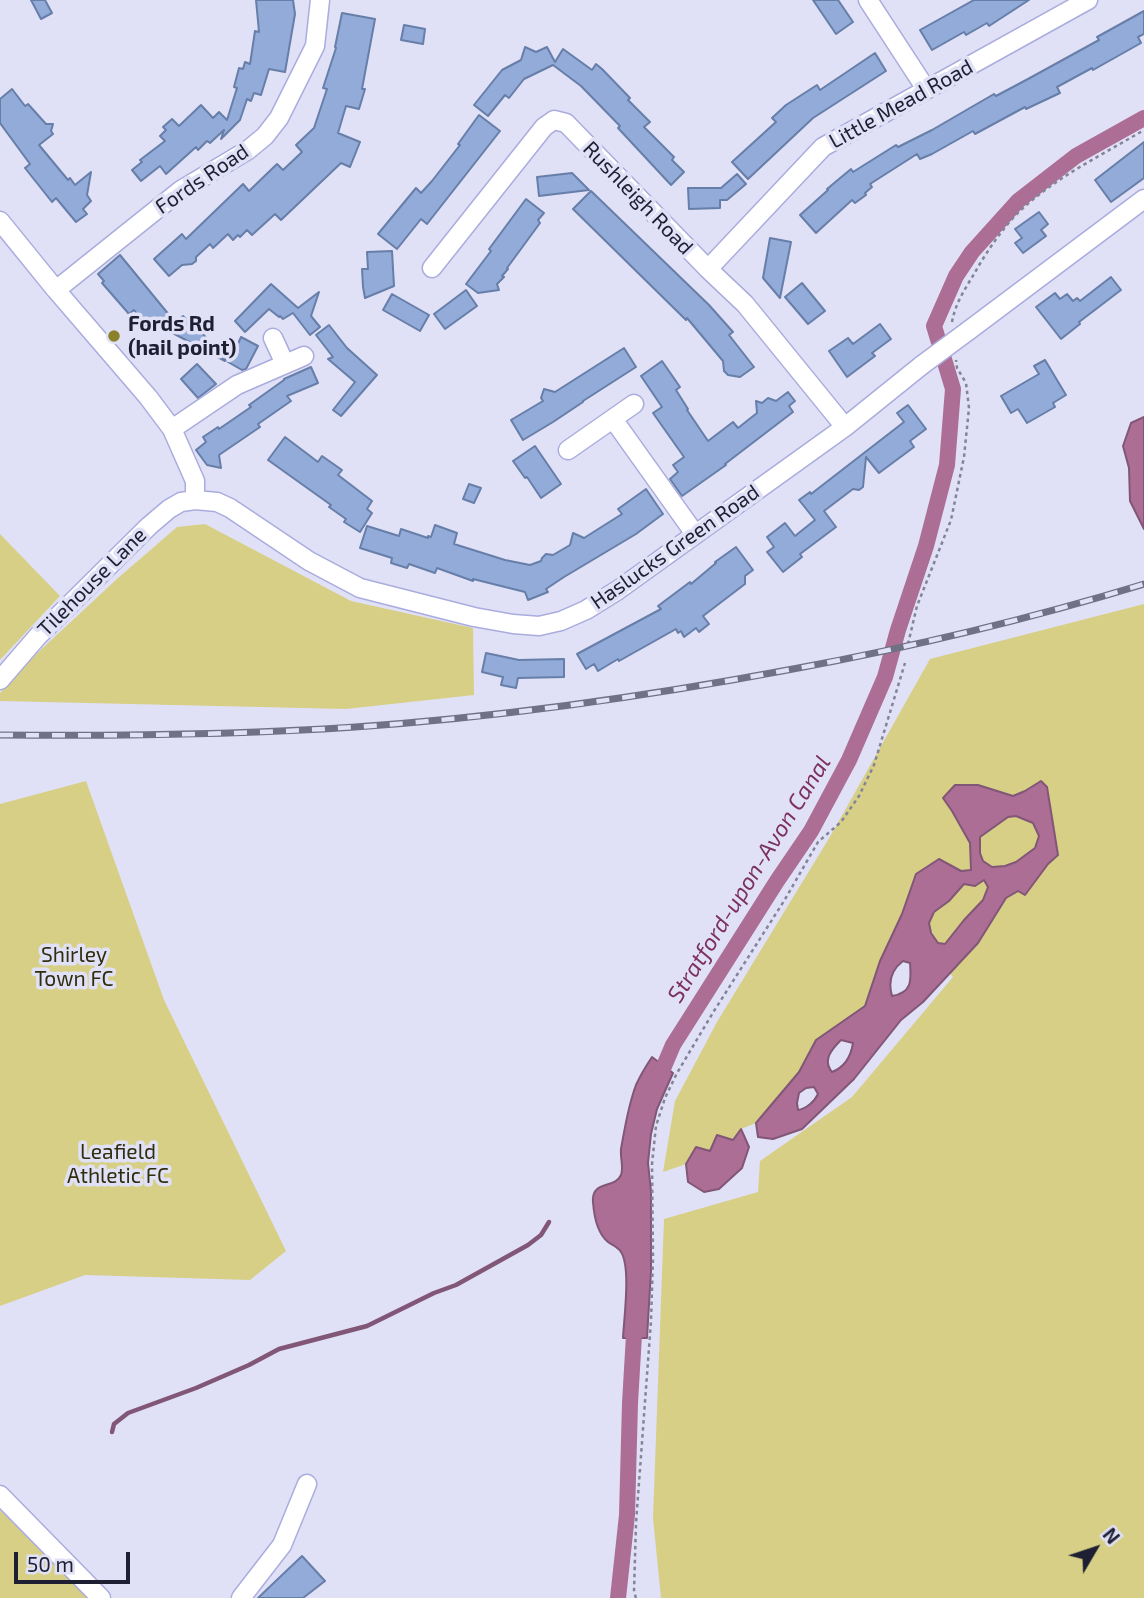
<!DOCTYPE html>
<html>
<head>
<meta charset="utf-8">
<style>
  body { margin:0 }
  #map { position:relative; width:1144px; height:1598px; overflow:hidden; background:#e0e1f6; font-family:"Exo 2",sans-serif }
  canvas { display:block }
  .north { position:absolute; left:1060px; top:1514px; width:70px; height:70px; -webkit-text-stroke:5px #e0e1f6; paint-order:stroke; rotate:51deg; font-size:19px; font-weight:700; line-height:28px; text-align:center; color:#1e1f32 }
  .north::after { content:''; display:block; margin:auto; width:24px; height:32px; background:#1e1f32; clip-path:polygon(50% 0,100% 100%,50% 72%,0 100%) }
  .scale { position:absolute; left:14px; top:1552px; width:116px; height:32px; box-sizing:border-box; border:4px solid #1e1f32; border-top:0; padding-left:9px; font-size:21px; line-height:24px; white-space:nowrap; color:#1e1f32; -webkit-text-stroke:5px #e0e1f6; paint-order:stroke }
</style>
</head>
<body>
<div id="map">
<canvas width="1144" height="1598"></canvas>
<div class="north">N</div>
<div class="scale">50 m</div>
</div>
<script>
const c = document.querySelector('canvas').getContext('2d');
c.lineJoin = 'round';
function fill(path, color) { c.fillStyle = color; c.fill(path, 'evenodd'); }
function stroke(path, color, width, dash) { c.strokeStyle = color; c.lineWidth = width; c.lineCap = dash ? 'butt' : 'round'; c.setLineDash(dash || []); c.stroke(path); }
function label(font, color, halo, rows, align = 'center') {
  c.font = font + ' "Exo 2",sans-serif'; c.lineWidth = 7; c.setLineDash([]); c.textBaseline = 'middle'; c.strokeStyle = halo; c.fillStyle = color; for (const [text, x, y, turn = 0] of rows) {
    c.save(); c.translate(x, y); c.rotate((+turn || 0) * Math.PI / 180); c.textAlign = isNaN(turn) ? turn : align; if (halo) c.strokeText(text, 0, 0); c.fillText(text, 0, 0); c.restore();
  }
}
const green = new Path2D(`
  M205,524l146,77 122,27 1,67 -128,14 -346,-8v-8l33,-36 85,-79 59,-51z
  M0,534l60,62 -60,64z
  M1144,604v994h-483l-8,-80 11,-299 94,-27 2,-31 92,-64 101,-120 -50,-62 -38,91 -49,34 -17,32 -43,51 -15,6 -8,11 -23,12 -14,-4 -10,16 -23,8 12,-71 42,-79 114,-187 99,-176z
  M86,781l78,219 122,251 -36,29 -165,-5 -85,31v-502z
  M0,1510l89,88h-89z`);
const water = new Path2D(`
  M1144,417v112l-14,-28 -1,-33 -6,-22 8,-23z
  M1041,781l6,6 11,68 -10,9 -23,31 -7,-4 -12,7 -28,45 -55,59 -22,18 -47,59 -52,50 -29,10 -15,-2 -2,-14 43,-51 17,-32 49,-34 15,-45 22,-47 14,-40 23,-15 22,12 10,-1 -1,-27 -18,-32 -9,-13 12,-13h23l35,11 12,-5zM1016,816l17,7 6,13 -4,12 -19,14 -11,4 -13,1 -9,-6 -3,-8v-16l28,-20zM984,880l4,7 -5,13 -19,20 -19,24 -7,-1 -7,-10 -2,-10 5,-11 15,-11 15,-17 11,2zM903,961l7,2c1,16 3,30 -18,33 -4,-14 -1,-26 11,-35zM841,1040l12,3c-2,13 -8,24 -21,29 -10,-12 0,-23 9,-32zM814,1087l4,7c-3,7 -12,15 -20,16l-1,-7 2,-10 7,-5z
  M652,1057l21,16 -16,36 -6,25 -3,29 3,28v80l-4,67h-24c1,-20 8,-71 -2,-86 -3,-5 -9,-7 -13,-10 -11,-9 -14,-26 -15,-40 -2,-22 22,-13 28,-27 3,-8 -1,-17 0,-26 4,-22 7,-43 15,-64 4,-9 10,-19 16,-28z
  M741,1129l8,18 -7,21 -23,21 -15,3 -16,-10 -2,-18 10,-17 14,4 7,-16 16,5z`);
const stream = new Path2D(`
  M112,1432l2,-8 14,-11 68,-25 53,-23 30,-16 88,-23 67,-33 22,-8 72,-40 13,-10 8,-13`);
const canal = new Path2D(`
  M656,1085l17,-40 104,-164 34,-50 38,-71 36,-83 13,-47 28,-84 21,-81 6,-76 -19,-63 22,-50 16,-24 46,-51 58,-45 68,-38
  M618,1598l9,-83 3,-112 5,-85`);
const building = new Path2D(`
  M31,0h14l7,13 -11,6z
  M256,0h37l2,14 -10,58 -16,-3 -8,26 -7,-2 -3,8 -4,-2 -7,21 -19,19 3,-9 -14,13 -3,-2 -9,9 -2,-3 -30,27 -6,-8 -19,15 -9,-11 10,-8 -2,-2 25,-19 -5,-5 6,-6 -3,-3 9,-8 7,7 22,-21 12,13 6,-6 8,8 10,-32 -3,-1 5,-19 4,1 2,-7 5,2 5,-33 4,1z
  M813,0h25l15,22 -17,12z
  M974,0h55l-40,26 -2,-3 -21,12 -2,-3 -32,18 -12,-20z
  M1144,11v23l-6,3 3,6 -48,27 -1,-2 -35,19 3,6 -34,16 -1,-2 -50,27 -2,-3 -41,23 -12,5 -3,-5 -47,30 2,3 -7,6 1,2 -11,8 -3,-3 -36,33 -16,-18 28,-25 -1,-1 24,-20 2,3 43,-27 2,2 34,-17 62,-36 2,2 32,-17 71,-39 -2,-3z
  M342,13l33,6 -13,70h3l-6,20 -13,-3 -8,27 22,9 -10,25 -9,-4 -60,57 -6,-6 -23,21 -5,-5 -7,7 -2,-2 -5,5 -5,-6 -15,14 -3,-4 -14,13v4l-4,3 -10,1 -13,11 -15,-17 28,-25 4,5 57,-55 6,7 28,-27 6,6 19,-18 -6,-7 18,-17 13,-39 -4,-1 13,-40 -1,-1z
  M404,25l21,4 -2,15 -22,-4z
  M525,47l11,5 11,-5 8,15 8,-13 29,21 4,-6 6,5 28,29 -2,2 22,22 -6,5 30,30 -2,3 12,12 -13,13 -53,-57 2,-2 -39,-40 -28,-21 -29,14 -15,19 -4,-3 -17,21 -14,-11 28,-35 19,-10z
  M875,53l11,18 -73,47 -65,61 -16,-17 44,-40 -4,-4 14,-13 31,-20 3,5z
  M12,89l13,17 3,-2 18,20h7l-2,7 2,3 -14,11 29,35 2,-2 5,7 16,-13 -4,23 4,6 -8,8 4,5 -11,8 -20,-24 -4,4 -27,-34 5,-4 -30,-41v-24z
  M479,115l21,16 -73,93 -6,-5 -24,30 -19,-15 38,-46 5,5 11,-12 28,-36 -2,-1z
  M1144,142v36l-33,24 -16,-22z
  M572,173l17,17 -50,6 -2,-19z
  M737,174l9,10 -19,16h-7v8l-31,1 -1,-21h33z
  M591,191l118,114 24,27 -4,3 25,32 -14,10 -12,-2 -4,-4 -1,-10 -36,-43 -1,2 -113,-111z
  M526,199l18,14 -6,7 2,3 -33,45 1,1 -6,7 2,1 -7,7 2,6 -21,3 -12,-9 25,-33 -2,-2z
  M1039,212l9,12 -7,6 5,6 -23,17 -8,-10 7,-5 -7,-9z
  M770,238l21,4 -11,56 -17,-20z
  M392,251l2,35 -29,12 -2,-11 -1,-18h6l-1,-17z
  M120,255l50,61 1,-1 5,6 7,-5 10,11 12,-3 -3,9 23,27v1l-71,-38 -5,6 -15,-19 -5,4 -27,-31 2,-2 -6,-7z
  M1111,277l10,13 -42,32 1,2 -19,15 -25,-32 19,-14 5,6 7,-5 6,7 4,-3 3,3z
  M802,283l23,28 -17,13 -23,-27z
  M271,284l27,24 21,-16 -8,24 9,11 -10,8 -17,-22 -10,6 -3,-3 -1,1 -10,-8 -24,23 -10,-11z
  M466,290l11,16 -32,23 -11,-15z
  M392,294l37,21 -9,16 -37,-21z
  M880,324l11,15 -19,14 3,3 -28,21 -18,-26 19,-13 5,6z
  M329,325l18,23 30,27 -36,41 -8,-6 22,-28 -27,-23 5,-2 -17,-22z
  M241,337l17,9 -12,23 -4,1 -14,-8 -4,-9 13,-7z
  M624,348l12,19 -53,34v1l-30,20 -30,18 -12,-20 32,-19 -2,-3 3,-9 11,3z
  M1045,360l21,35 -13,8 2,4 -28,16 -9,-14 -7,4 -10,-17 38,-22 -5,-8z
  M662,361l18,26 -4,3 12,19 -1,1 21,31 25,-19 5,6 19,-15 -1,-12 6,2 6,-5 8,3 12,-9 7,9 -6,5 4,6 -68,52 1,1 -44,31 -12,-17 8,-7 -5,-7 11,-8 -31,-44 9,-6 -21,-31z
  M197,364l19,20 -18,14 -17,-19z
  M311,367l7,16 -31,13 4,5 -33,23 2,3 -41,28 2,13 -14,-3 -11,-15 10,-8 -3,-5 15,-10 1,2 32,-22 -2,-2 35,-25v-1z
  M908,405l18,24 -16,12 4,6 -35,26 -13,-16 -3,30 -4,3 -6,-1 -29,22 12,16 -36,27 2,3 -19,15 -16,-20 7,-5 -7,-10 18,-14 10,13 20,-16 -16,-20 11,-8 1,2 93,-72 -7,-9z
  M285,437l33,25 4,-6 20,14 -4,5 34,26 -5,8 5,4 -12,19 -16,-10 2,-3 -17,-12 2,-2 -63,-45z
  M535,446l26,38 -20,14 -14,-21 -2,1 -12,-17z
  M469,484l12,4 -7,15 -11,-4z
  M646,489l17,25 -27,20 -72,43 -18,12 2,3 -20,8 -3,-8 -52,-13v2l-36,-13 -2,5 -26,-9 -2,4 -16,-5 1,-5 -32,-10 7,-22 32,10 2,-7 27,9v-2l3,1 4,-12 22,8 -3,11 51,16 25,5 11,-4 1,-3 4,-4 7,1 17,-10 3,-12 11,5 38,-24 -4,-5z
  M736,547l17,23 -8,6v8l-42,32 6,8 -10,8 -3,-4 -12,9 -3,-6 -3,2 -2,-4 -57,32 -1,-2 -20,12 -4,-7 -8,5 -9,-15 84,-45 -3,-3 32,-24 1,2 25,-21 -1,-1z
  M486,653l33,7 45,-1v18l-46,1 -2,10 -15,-3 2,-8 -21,-5z
  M302,1556l23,25 -22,17h-45z`);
const path = new Path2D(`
  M952,322c3,-18 13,-33 22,-48 13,-23 29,-47 48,-65 36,-33 80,-54 122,-79
  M908,644l9,-38 34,-86 13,-63 5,-49 -3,-25 -9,-15 -1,-8
  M636,1598l-2,-6 2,-69 15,-202 2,-63 -1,-94 4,-38 9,-28 12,-25 37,-62 70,-110 34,-59 23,-20 18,-26 15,-31 31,-102`);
const minor = new Path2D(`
  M868,0l58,89
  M0,221l56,69 92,107 24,32 23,52v19
  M432,268l112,-141 10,-7 12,3 142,146 37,35 100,123
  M708,269l115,-122 265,-147
  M56,290l125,-100 67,-40 17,-14 14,-18 36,-72 5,-46
  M968,331l176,-132
  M273,338l12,26
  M613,419l82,115
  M172,429l65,-44 67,-29
  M568,450l66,-46
  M0,680l38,-44 111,-110 20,-17 12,-7 14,-2 22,2 13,6 79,53 51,27 114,29 39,7 26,2 22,-5 25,-11 32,-20 227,-163 77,-62
  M0,1495l101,103
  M241,1598l41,-53 25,-61`);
const rail = new Path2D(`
  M0,735c118,1 237,0 355,-8 147,-10 294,-31 438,-58 119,-22 236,-50 351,-85`);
const minorBridge = new Path2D(`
  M922,365l46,-34`);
const markers = [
  [114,336,7,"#8c8129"]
];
const streetNames = [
  ["Little Mead Road",901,104,-29],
  ["Fords Road",202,179,-34],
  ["Rushleigh Road",638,198,46],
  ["Haslucks Green Road",675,547,-35],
  ["Tilehouse Lane",92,582,-45]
];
const poiNames = [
  ["Fords Rd",128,324],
  ["(hail point)",128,348]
];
const parkNames = [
  ["Shirley",74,955],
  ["Town FC",74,979],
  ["Leafield",118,1152],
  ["Athletic FC",118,1176]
];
const waterNames = [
  ["Stratford-upon-Avon Canal",749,879,-58]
];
fill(green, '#d7cf86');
fill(water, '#ac6e94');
stroke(water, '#815677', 2);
stroke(stream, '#815677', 4.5);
stroke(canal, '#ac6e94', 16);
fill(building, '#92abd8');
stroke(building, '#677ea9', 2);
stroke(minor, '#aaacde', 21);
stroke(path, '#838498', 2.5, [3.5, 3.5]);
stroke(minor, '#fff', 18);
stroke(rail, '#707185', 7);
stroke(rail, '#e0e1f6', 4.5, [13]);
stroke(minorBridge, '#aaacde', 21, []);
stroke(minorBridge, '#fff', 18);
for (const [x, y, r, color] of markers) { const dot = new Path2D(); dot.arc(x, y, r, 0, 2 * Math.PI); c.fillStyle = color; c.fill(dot); stroke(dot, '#e0e1f6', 2.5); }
label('21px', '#1e1f32', '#e0e1f6', streetNames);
label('bold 21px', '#1e1f32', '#e0e1f6', poiNames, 'left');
label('21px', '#312d0c', '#e0e1f6', parkNames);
label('italic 23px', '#7c2f63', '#e0e1f6', waterNames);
</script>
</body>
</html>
